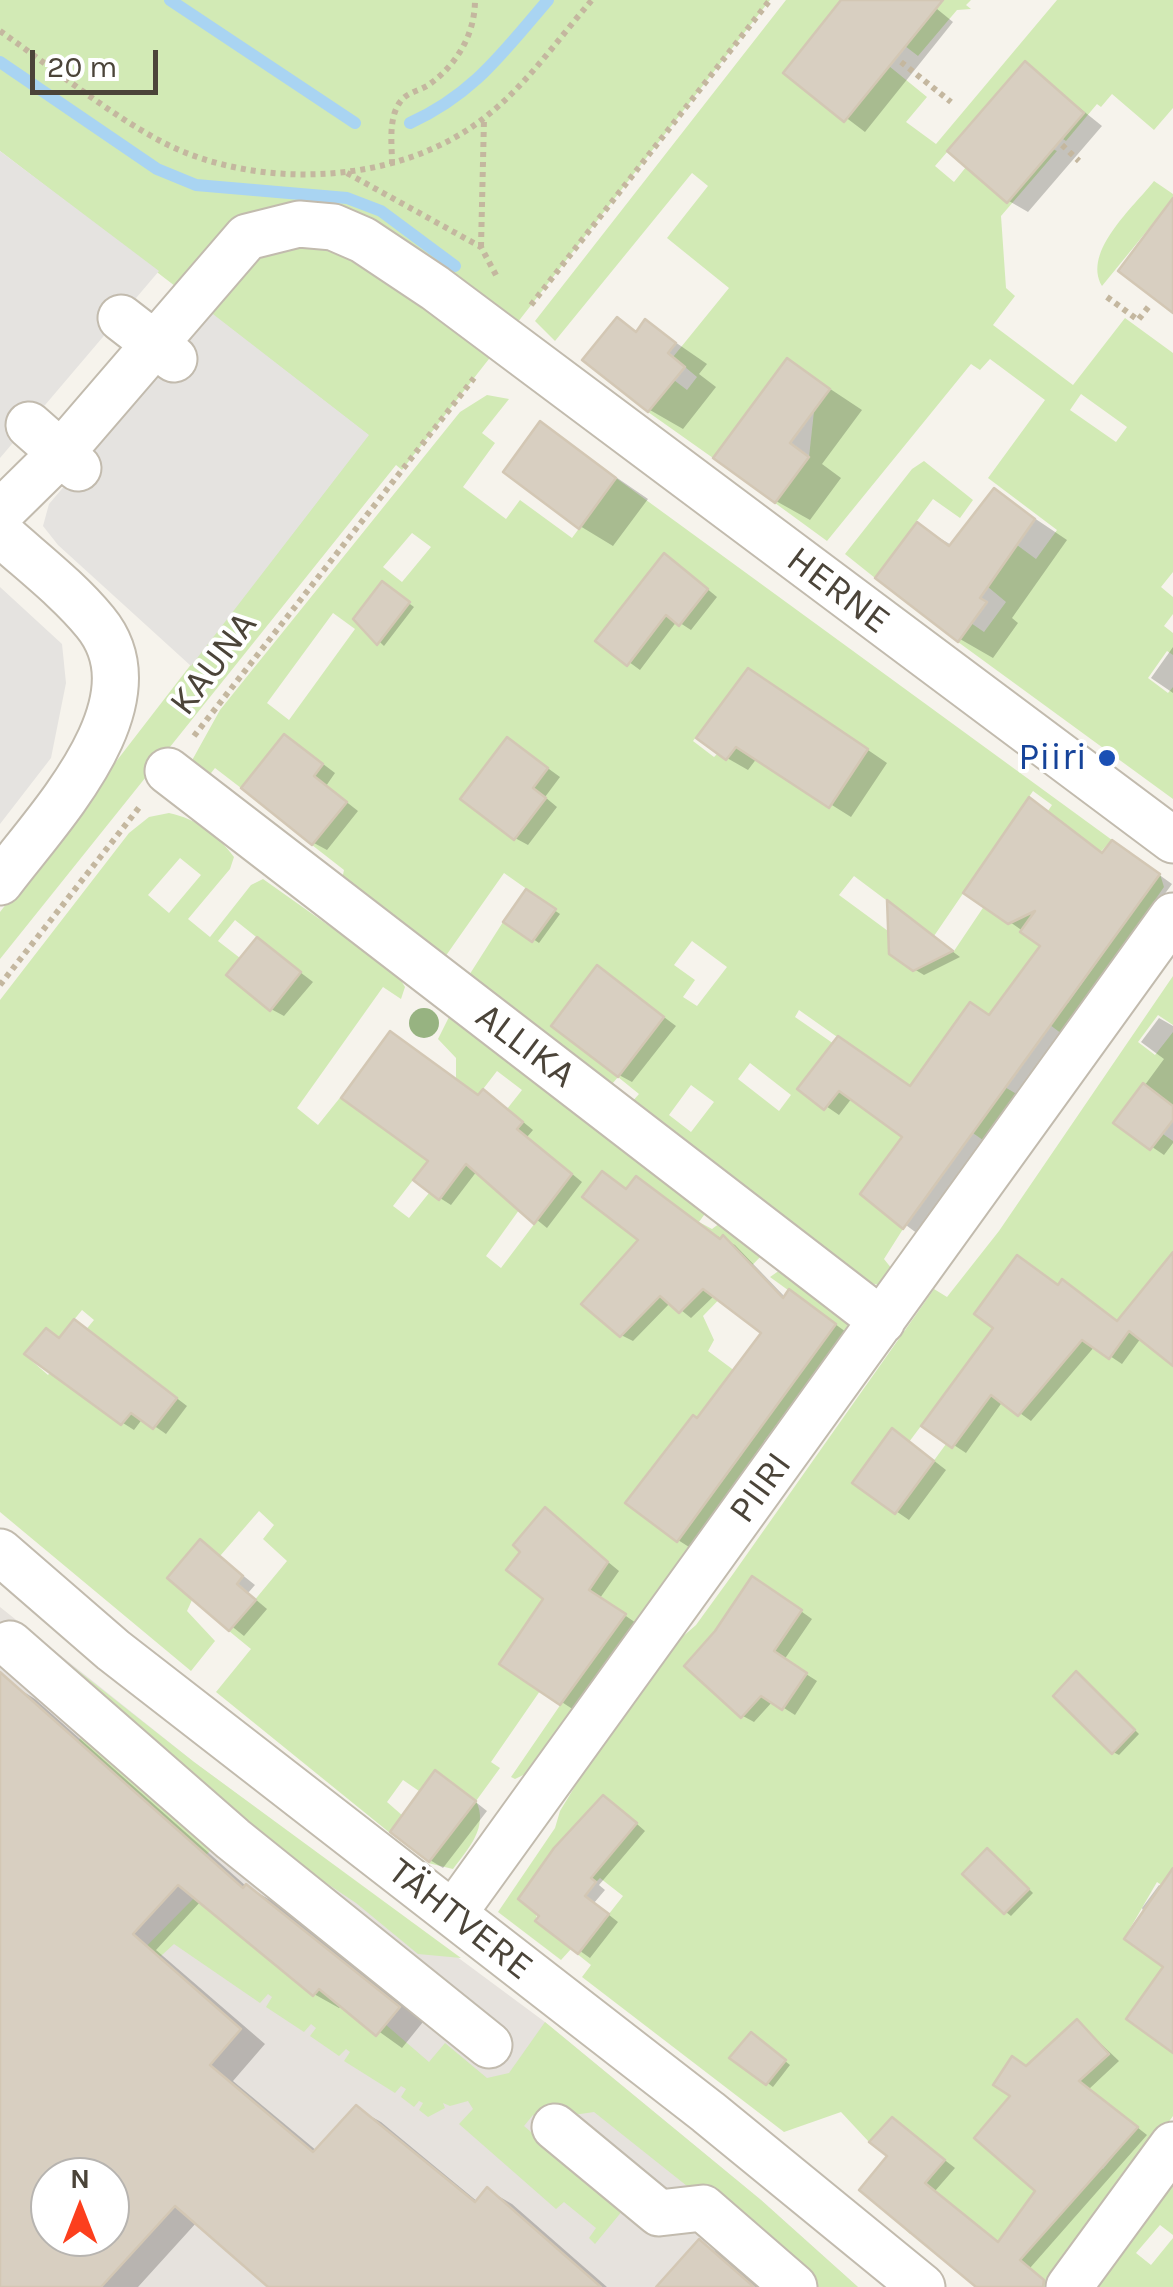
<!DOCTYPE html>
<html>
<head>
<meta charset="utf-8">
<style>
  body { margin:0 }
  #map { position:relative; width:1173px; height:2287px; overflow:hidden; background:#f6f3ec; font-family:Karla,sans-serif }
  canvas { display:block }
  .north { position:absolute; left:30px; top:2157px; width:100px; height:100px; box-sizing:border-box; background:#fff; border:2px solid #b7b4b0; border-radius:50%; rotate:0deg; font-size:28px; font-weight:700; line-height:40px; text-align:center; color:#4b4439 }
  .north::after { content:''; display:block; margin:auto; width:35px; height:45px; background:#fc3f1d; clip-path:polygon(50% 0,100% 100%,50% 72%,0 100%) }
  .scale { position:absolute; left:30px; top:50px; width:128px; height:45px; box-sizing:border-box; border:5px solid #4b4439; border-top:0; padding-left:12px; font-size:30px; line-height:35px; white-space:nowrap; color:#4b4439; -webkit-text-stroke:8px #fff; paint-order:stroke }
</style>
</head>
<body>
<div id="map">
<canvas width="1173" height="2287"></canvas>
<div class="north">N</div>
<div class="scale">20 m</div>
</div>
<script>
const c = document.querySelector('canvas').getContext('2d');
c.lineJoin = 'round';
function fill(path, color) { c.fillStyle = color; c.fill(path, 'evenodd'); }
function stroke(path, color, width, dash) { c.strokeStyle = color; c.lineWidth = width; c.lineCap = dash ? 'butt' : 'round'; c.setLineDash(dash || []); c.stroke(path); }
function label(font, color, halo, rows, align = 'center') {
  c.font = font + ' Karla,sans-serif'; c.lineWidth = 8; c.setLineDash([]); c.textBaseline = 'middle'; c.strokeStyle = halo; c.fillStyle = color; for (const [text, x, y, turn = 0] of rows) {
    c.save(); c.translate(x, y); c.rotate((+turn || 0) * Math.PI / 180); c.textAlign = isNaN(turn) ? turn : align; if (halo) c.strokeText(text, 0, 0); c.fillText(text, 0, 0); c.restore();
  }
}
const industrial = new Path2D(`
  M0,1607l194,155 351,260 216,178 97,87h-858zM50,2177h60v60h-60z`);
const green = new Path2D(`
  M0,0h770l-368,470 -6,-5 -396,494v-47l368,-477 -368,-284z
  M786,0h55l-58,73 61,49 45,-56 38,31 -21,25 30,22 121,-144h116v108l-19,22 -42,-36 -11,13 -4,-3 -31,37 -3,-2 21,-26 -59,-51 -90,104 19,16 12,-15 41,35 46,-53 4,2 -56,65 5,72 9,8 -22,29 80,60 52,-67 48,35v219l-12,15 12,10v17l-9,12 9,7v22l-6,-4 -19,27 20,15 5,-6v112l-215,-157 13,-19 13,9 22,-30 -18,-15 29,-42 19,14 21,-29 -69,-52 57,-78 -55,-41 -10,11 -9,-6 -144,177 -52,-38 34,-46 5,-46 16,-21 -42,-31 -75,99 -65,-46 26,-32 13,10 10,-13 -24,-20 56,-69 -62,-50 41,-52 -16,-13 -137,168 -20,-20zM1081,394l46,33 -11,15 -46,-32z
  M924,0h47l-5,5 5,4 -14,1 -39,46 -13,-10z
  M1154,181l19,13v22l-9,-6 -62,76c-20,-35 32,-79 52,-105z
  M487,395l22,4 -27,34 13,10 -32,44 43,32 14,-19 52,38 44,-60 496,362 -90,93 18,13 -17,25 45,32 92,-129 4,13 -102,147 -12,-9 -91,-8 -22,30 83,49 -33,47 -188,-133 -4,7 39,27 68,93 -42,57 43,35 -19,30 8,10 -9,17 -26,-6 -226,-177 8,-9 -21,-17 -11,13 -141,-110 37,-58 29,20 23,-33 -51,-36 -59,84 -104,-73 3,-14 -32,-25 2,-69 9,-12 -18,-14 -11,14 -36,2 -17,22 -26,-20 -11,14 -14,-18 30,-54 240,-298zM412,533l19,14 -29,35 -19,-15zM708,589l-29,36 -43,-35zM333,613l22,16 -66,91 -22,-17zM613,618l32,25 -18,23 -31,-25zM749,668l31,22 -54,70 -9,-6 -3,3 -21,-16zM1033,791l19,14 -98,146 -17,-13 -4,23 -20,10 -24,-17 -1,-23 -49,-36 15,-19 80,60zM692,941l35,26 -30,39 -14,-9 12,-17 -21,-15zM597,965l51,39 -30,73 -67,-51zM750,1063l41,32 -12,16 -41,-32zM691,1085l23,17 -23,30 -22,-17z
  M924,461l49,39 -13,18 -27,-19 -58,79 -30,-24 67,-85z
  M169,813c28,6 48,21 65,44l-4,12 -42,50 22,18 41,-52 12,-6 134,95 8,13 -4,12 -18,-12 -86,121 21,17 33,-41 29,20 -10,15 30,21 56,-55v-27l-18,-19 11,-22 260,191 -10,14 13,7 12,-9 41,32 -62,64 11,24 -6,11 70,52 58,-78 -66,-48 10,-7 70,46 -4,17 -82,108 -5,32 -217,293 -27,13 -4,-2 65,-95 -62,-41 -15,23 41,27 -49,71 9,6 -24,33c13,26 -8,48 -23,68l-25,-6 47,-62 -39,-30 -17,20 -16,-11 -16,22 16,14 -13,17 -174,-141 35,-43 -22,-18 58,-70 -24,-22 11,-14 -15,-14 -39,45 -52,22 24,22 -5,11 28,30 -24,30 -191,-159v-512l129,-167 20,-16zM180,858l21,17 -32,38 -21,-18zM235,920l66,53 -32,38 -42,-35 13,-18 -22,-17zM497,1071l25,19 -15,19 16,12 -6,8 22,18 -28,37 -16,-12 -8,10 -12,-9v-21l-36,48 -10,-7 -20,25 -16,-12zM555,1160l17,14 -71,94 -15,-12zM602,1171l24,18 10,-13 53,40 -102,-25zM722,1236l-43,77h-1l-16,-16zM82,1310l12,10 -46,55 -24,-21 22,-26 13,10zM110,1346l67,51 -24,32 -22,-16 -10,12 -60,-46zM693,1415l50,38 -66,89 -52,-39 26,-35 17,12 7,-40zM579,1547l27,18 -17,25 36,24 -26,39 -40,-25z
  M1173,976v49l-15,-10 -20,27 17,13 18,-23v74l-30,-22 -29,39 36,27 13,-16 10,7v111l-52,73 42,34 10,-11v545l-16,-11 -33,57 39,28 -37,52 47,34v63l-125,171h-24l-26,-45 -56,-46 -32,38 -13,-13 48,-61 -52,-43 -24,25 -28,-30 -57,20 -202,-155 9,-12 -20,-16 -10,11 -63,-48 57,-84 5,-17 48,-79 57,-80 31,-27 37,-51 201,-285 13,8 52,-66zM972,1358l26,42 -7,-5 -38,53 -7,-4 -51,70 -43,-31 57,-41zM752,1576l50,34 -23,35 -16,-10 -9,13 -35,-24zM1076,1672l59,58 -24,23 -58,-57zM554,1848l42,34 4,-4 23,18 -40,51 -19,-15 -6,7 -23,-17zM987,1849l42,40 -24,25 -42,-40zM1077,2019l32,34 -23,21 -32,-34zM751,2033l34,27 -19,25 -37,-27zM1012,2057l30,19 -19,28 -29,-19zM1110,2106l27,21 -34,42 -39,-31zM990,2119l70,93 -86,-74z
  M43,1643l151,119 267,196 -43,-4 -62,-51 -109,-73z
  M90,1728l126,117 -10,10 -129,-113z
  M199,1893l120,96 66,35 44,38 16,-19 42,35 22,-5 36,-51 216,178 97,87h-44l-220,-175 -55,8 -6,-5 -9,11 99,84 -28,34 -6,-6 7,-10 -32,-26 -8,7 -97,-85 14,-15 -5,-8 -18,5 -7,-3 2,5 -17,9 -9,-7 4,-7 -4,-2 -5,6 -13,-10 5,-8 -5,-3 -6,7 -51,-32 6,-9 -4,-3 -7,7 -29,-20 6,-8 -5,-4 -7,8 -38,-25 6,-10 -4,-3 -8,9 -86,-59 -57,52 -11,-9z
  M1173,2180v55l-13,-10 -24,28 15,12 22,-27v49h-81z`);
const parking = new Path2D(`
  M0,151l159,120 -159,187z
  M209,311l160,124 -178,231 -133,-121 -15,-19 6,-22 124,-145z
  M0,587l62,57 4,39 -15,75 -51,66z`);
const shadow = new Path2D(`
  M844,0h82l27,22 -88,110 -79,-60z
  M1025,64l77,62 -74,86 -19,-11z
  M617,320l21,12 8,-10 61,42 -8,10 17,13 -33,42 -33,-19 -64,-50z
  M788,361l74,49 -40,54 19,14 -31,42 -34,-19z
  M540,425l108,74 -35,47 -33,-20z
  M994,491l73,49 -55,78 6,5 -25,35 -33,-19 -42,-114 35,21z
  M676,563l41,34 -26,33 -14,-9 -37,49 -41,-30z
  M388,588l26,19 -30,39 -28,-27z
  M1173,647v46l-22,-15z
  M770,683l117,80 -36,54 -94,-59 -9,12 -21,-12z
  M298,745l37,28 -9,13 32,25 -31,39 -13,-7z
  M520,748l40,29 -15,20 12,10 -29,38 -13,-7z
  M1126,851l46,33 -254,350 -54,-40 42,-58 -54,-38 -13,17 -38,-26 110,-1 80,-71 53,-71 -34,-24 94,-67z
  M527,892l33,22 -21,29 -32,-22z
  M896,909l64,48 -36,18 -10,-6z
  M258,940l55,42 -29,34 -13,-7z
  M598,968l78,58 -44,56 -13,-7z
  M1159,1018l14,8v117l-9,12 -47,-32 47,-64 -23,-17z
  M495,1099l38,31 -6,7 55,45 -35,46 -70,-57 -26,34 -11,-7z
  M627,1191l108,54 51,53 15,1 45,33 -157,215 -11,-7 20,-119 66,-89 -49,-37 -24,23 -20,-16 -38,39 -12,-6 21,-96z
  M1173,1256v105l-32,-23 -19,26 -27,-18 -64,75 -28,-20 -37,52 -41,-27 134,-139 60,36z
  M86,1329l101,77 -21,28 -23,-16 -9,12 -11,-7 -95,-69z
  M906,1439l40,31 -37,50 -54,-37z
  M546,1511l73,60 -19,27 36,25 -62,87 -72,-47 44,-64z
  M201,1542l54,43 -7,8 19,16 -23,27 -73,-58z
  M764,1585l48,34 -28,41 33,21 -22,34 -22,-14 -19,21 -11,-6z
  M1082,1678l57,56 -20,21 -6,-3z
  M11,1684l24,15 211,187 26,15 151,121 -21,26 -60,-43 -3,3 -25,-14 -113,-93 -45,49 109,94 -32,37 84,70 39,-43 25,14 97,80 10,-12 24,14 95,83h-335l-75,-65 -59,65h-138v-591zM50,2177h60v60h-60z
  M449,1781l38,30 -44,57 -13,-8z
  M614,1804l31,27 -46,54 6,5 -11,13 24,19 -28,36 -52,-37z
  M994,1855l39,38 -22,23 -5,-4z
  M1159,1885l14,9v156l-7,-84 -24,-58z
  M1078,2022l41,39 -30,28 58,46 -117,133 15,12 -5,7h-60l-89,-131 2,-36 62,48 -20,23 65,53 39,-54 -26,-95 14,-27z
  M757,2039l33,26 -17,22 -40,-30z
  M699,2242l25,14 35,31h-99z`);
const stream = new Path2D(`
  M170,0l185,123
  M0,62l157,107 39,16 151,13 34,13 74,55
  M410,123c64,-29 93,-71 138,-123`);
const building = new Path2D(`
  M841,0h102l-99,122 -61,-49z
  M1025,61l59,52 -77,90 -60,-52z
  M1173,198v115l-55,-42z
  M617,317l19,15 9,-13 31,24 -8,10 17,14 -37,45 -66,-52z
  M787,358l43,31 -40,54 19,14 -34,46 -62,-45z
  M540,421l76,57 -37,51 -76,-57z
  M994,488l41,31 -55,79 7,4 -29,40 -83,-64 42,-56 32,24z
  M664,553l44,36 -29,37 -13,-11 -39,51 -32,-25z
  M382,581l28,21 -33,43 -24,-26z
  M748,668l120,81 -39,59 -93,-61 -10,13 -30,-22z
  M284,734l39,30 -9,12 33,26 -35,43 -71,-57z
  M507,737l41,31 -15,20 13,10 -32,42 -54,-41z
  M1029,797l73,56 10,-13 48,34 -257,355 -43,-35 42,-57 -63,-46 -15,19 -27,-21 41,-53 72,50 60,-84 19,13 51,-69 -20,-14 15,-21 -27,13 -45,-31z
  M526,889l30,20 -24,33 -29,-20z
  M887,900l66,51 -40,20 -24,-17z
  M257,937l44,35 -31,39 -44,-36z
  M597,965l67,52 -46,60 -67,-51z
  M390,1031l88,64 5,-6 40,33 -6,7 55,45 -38,50 -68,-60 -27,36 -26,-20 15,-19 -87,-63z
  M1143,1083l30,23v14l-23,30 -37,-27z
  M602,1171l24,18 10,-13 84,63 3,-4 60,63 6,-9 47,35 -159,218 -52,-39 68,-88 4,3 64,-85 -58,-44 -24,24 -19,-17 -40,41 -39,-33 57,-64 -56,-43z
  M1173,1252v114l-44,-35 -20,28 -27,-19 -64,76 -27,-21 -39,53 -31,-22 72,-98 -19,-14 43,-59 41,30 4,-6 55,42z
  M74,1319l103,79 -24,31 -22,-16 -10,12 -97,-71 22,-26 13,10z
  M892,1428l42,33 -39,53 -43,-31z
  M545,1507l63,55 -19,28 37,24 -66,91 -61,-41 44,-65 -37,-29 14,-18 -7,-7z
  M200,1539l43,37 -6,8 19,16 -27,31 -62,-53z
  M752,1576l50,34 -28,41 33,22 -25,37 -21,-14 -20,22 -57,-52 31,-35z
  M1076,1671l59,59 -23,24 -59,-58z
  M0,1672l243,216 3,-4 154,123 -24,29 -57,-47 -6,7 -135,-111 -45,49 108,95 -31,36 103,87 43,-47 119,97 12,-15 114,100h-333l-93,-81 -74,81h-101zM50,2177h60v60h-60z
  M435,1770l41,31 -47,61 -39,-30z
  M603,1795l34,28 -46,55 5,4 -11,14 24,18 -31,40 -43,-33 4,-5 -21,-17 36,-51z
  M987,1848l42,41 -25,25 -42,-40z
  M1173,1868v185l-47,-34 37,-52 -39,-28z
  M1077,2019l32,35 -30,27 59,46 -118,133 24,20 -1,7h-67l-117,-97 28,-34 -18,-14 23,-25 53,43 -20,23 73,59 37,-51 -61,-53 36,-42 -17,-11 19,-29 14,10z
  M751,2032l35,28 -20,25 -37,-27z
  M699,2239l55,48h-98z`);
const path = new Path2D(`
  M0,31c53,37 107,82 164,112 95,48 235,42 320,-25 42,-32 74,-79 108,-118
  M901,62l50,40
  M1062,145l17,16
  M392,164c0,-20 -4,-45 8,-62 6,-9 18,-11 27,-16 29,-20 48,-51 48,-86
  M347,173l134,74 16,30
  M481,247l3,-128
  M1107,297l31,23 12,-15
  M531,305l239,-305
  M194,736l280,-358
  M0,985l141,-180`);
const minor = new Path2D(`
  M121,318l53,41
  M29,425l49,43
  M0,513l61,-60 186,-216 52,-13 34,3 30,13 72,48 738,552
  M0,533c31,28 69,57 95,89 67,81 -49,198 -95,260
  M168,771l714,550
  M0,1552l113,98 595,462 214,175
  M10,1644l223,195 256,206
  M453,1914l720,-998
  M555,2127l104,86 44,-5 91,79
  M1069,2287l104,-142`);
const trees = [
  [424,1023]
];
const markers = [
  [1107,758,10,"#1a4fb4"]
];
const streetNames = [
  ["HERNE",838,591,37],
  ["KAUNA",214,664,-53],
  ["ALLIKA",525,1046,37],
  ["PIIRI",761,1488,-54],
  ["TÄHTVERE",460,1920,38]
];
const transitNames = [
  ["Piiri",1087,758]
];
fill(industrial, '#e6e2dd');
fill(green, '#d2eab5');
fill(parking, '#e5e3e0');
fill(shadow, '#0003');
stroke(stream, '#a9d4f2', 12);
fill(building, '#d8cfc1');
stroke(building, '#d3c7b4', 2.5);
stroke(minor, '#c2bbae', 49);
stroke(path, '#c4b79f', 6, [5, 5]);
stroke(minor, '#fff', 45);
c.fillStyle = '#97b381';
for (const [x, y] of trees) { c.beginPath(); c.arc(x, y, 15, 0, 2 * Math.PI); c.fill(); }
for (const [x, y, r, color] of markers) { const dot = new Path2D(); dot.arc(x, y, r, 0, 2 * Math.PI); c.fillStyle = color; c.fill(dot); stroke(dot, '#fff', 4); }
label('38px', '#4b4439', '#fff', streetNames);
label('38px', '#164399', '#fff', transitNames, 'right');
</script>
</body>
</html>
